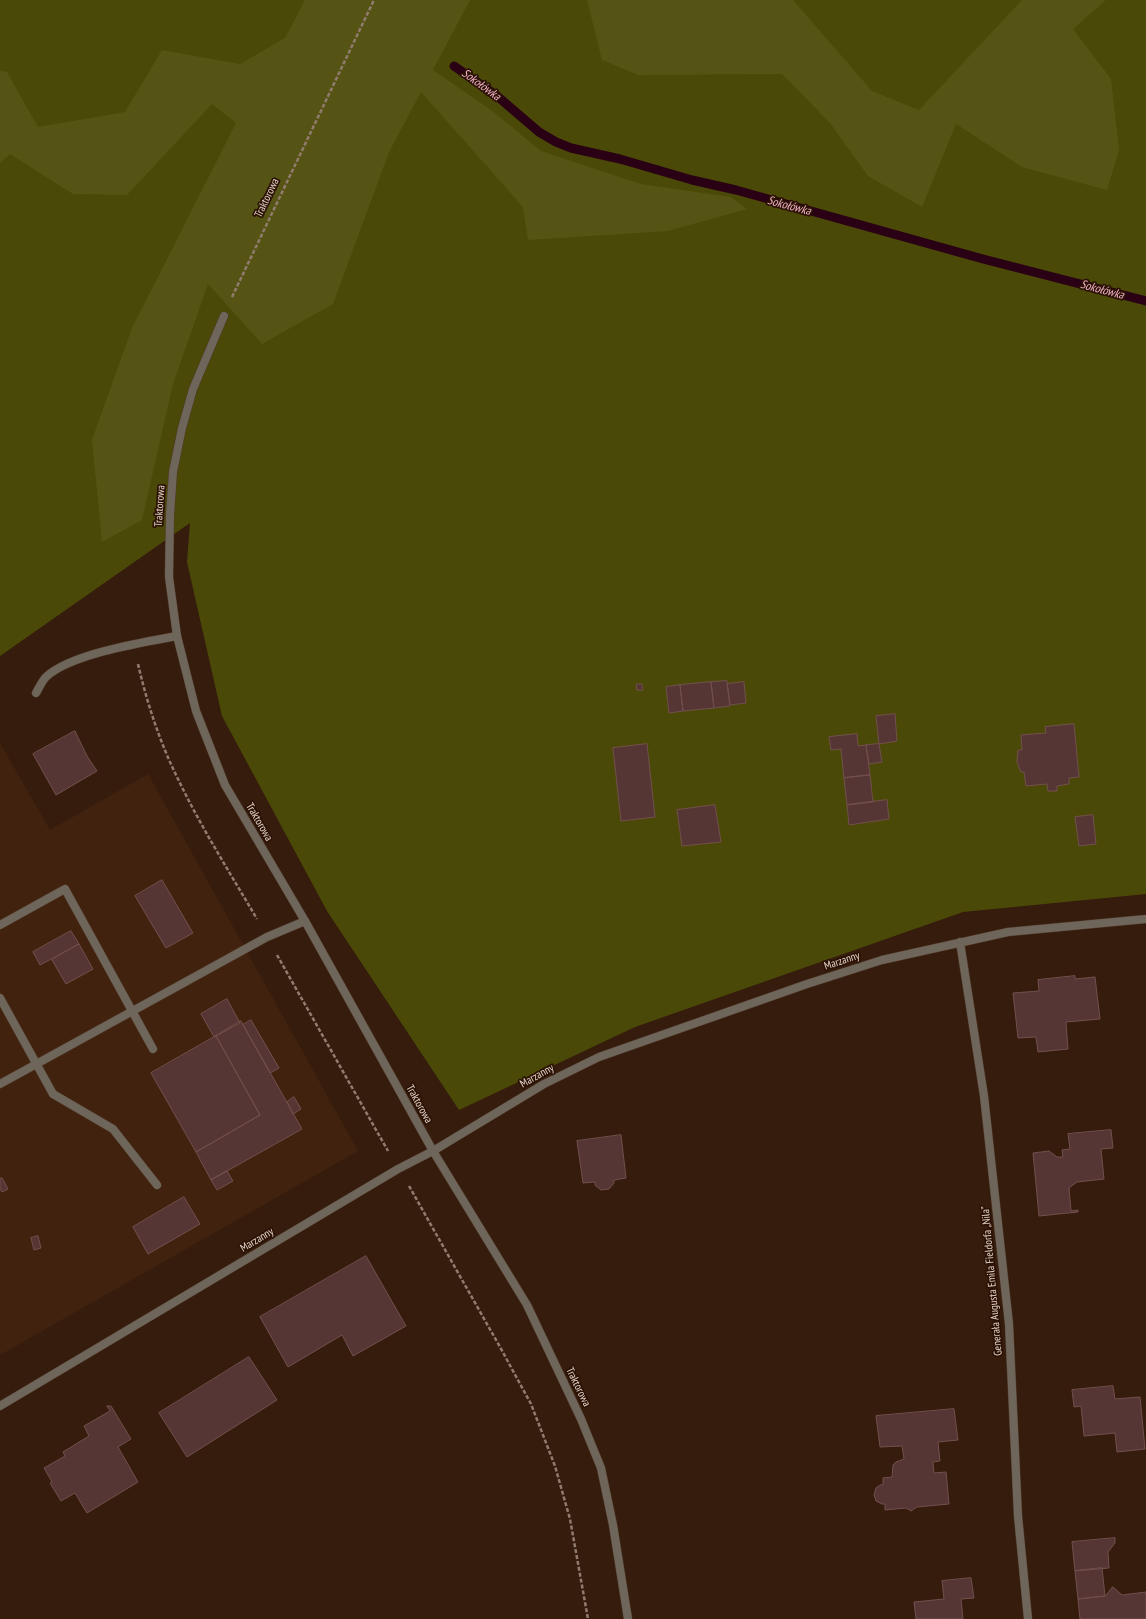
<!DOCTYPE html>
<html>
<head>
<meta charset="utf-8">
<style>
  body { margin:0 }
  canvas { display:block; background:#351c0c }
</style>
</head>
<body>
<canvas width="1146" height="1619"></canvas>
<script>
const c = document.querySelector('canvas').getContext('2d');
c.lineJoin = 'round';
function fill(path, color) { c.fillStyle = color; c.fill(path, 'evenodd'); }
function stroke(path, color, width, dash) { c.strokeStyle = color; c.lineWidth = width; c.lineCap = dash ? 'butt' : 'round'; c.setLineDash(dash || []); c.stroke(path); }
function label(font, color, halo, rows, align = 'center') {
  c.font = font + ' "PT Sans Narrow",sans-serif'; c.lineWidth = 3.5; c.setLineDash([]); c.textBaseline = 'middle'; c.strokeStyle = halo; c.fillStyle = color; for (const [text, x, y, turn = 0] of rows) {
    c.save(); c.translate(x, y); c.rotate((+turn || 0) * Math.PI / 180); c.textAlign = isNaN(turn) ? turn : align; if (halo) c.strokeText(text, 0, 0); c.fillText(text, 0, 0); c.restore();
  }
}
const built = new Path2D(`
  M0,743l50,87 98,-56 210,377 -358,204z`);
const green = new Path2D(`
  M0,0h1146v894l-183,18 -328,115 -176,83 -132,-199 -105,-195 -35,-154 3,-39 -190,133z`);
const forest = new Path2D(`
  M305,0h165l-37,70 62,43 46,38 100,33 90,13 16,12 -79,22 -140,9 -5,-33 -102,-115 -32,60 -56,152 -71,40 -54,-60 -35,100 -31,136 -40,22 -10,-102 40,-112 104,-205 -24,-19 -85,91 -54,-1 -63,-40 -10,9v-92l7,1 31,55 87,-15 37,-62 78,14 45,-26z
  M587,0h206l79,91 47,19 103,-110h84l-33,29 38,50 8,71 -12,40 -85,-23 -66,-43 -34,83 -54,-31 -38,-53 -48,-49 -144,1 -36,-15z`);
const stream = new Path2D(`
  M454,66l43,30 42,36 17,10 15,6 49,11 72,21 44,10 247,69 163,42`);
const building = new Path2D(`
  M727,681l3,25 -16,2 -3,-26z
  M711,682l3,26 -31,3 -3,-26z
  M744,682l2,21 -16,2 -3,-21z
  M637,684h5l1,6h-6z
  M680,685l3,26 -14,2 -3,-26z
  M895,714l2,27 -18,3 -3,-28z
  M1074,724l5,53 -10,1v6l-12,2v5h-9l-1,-7 -21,2 -2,-14h-3l-4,-10 1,-12h4l-1,-15 25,-2 -1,-6z
  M75,731l12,25 10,15 -41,24 -23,-41z
  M857,734l1,12 8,-1 4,30 -26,3 -3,-29 -10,1 -2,-13z
  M647,744l8,73 -34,4 -8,-73z
  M879,744l3,18 -13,2 -3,-19z
  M870,775l3,27 -26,3 -3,-27z
  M887,800l2,19 -40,6 -2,-20z
  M715,805l6,37 -39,4 -5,-36z
  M1093,815l3,29 -17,2 -4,-29z
  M162,880l31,53 -27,15 -31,-52z
  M71,931l8,13 -39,21 -7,-13z
  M79,944l14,25 -27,15 -14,-24z
  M1075,976v3l20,-2 5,42 -34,3 2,27 -30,3 -2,-15 -18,1 -5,-45 26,-2 -1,-11z
  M227,999l13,24 -26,14 -13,-23z
  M251,1020l28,48 -9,5 -27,-48z
  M241,1021l61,108 -91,51 -15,-28 64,-37 -44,-79z
  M216,1036l44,79 -64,37 -45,-79z
  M294,1097l7,12 -8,5 -6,-12z
  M1111,1130l2,18 -12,1 3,30 -27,3 -8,6 2,23 7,-1v2l-39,4 -6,-63 16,-2 8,6h6l-1,-7 8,-1 -2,-15z
  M621,1135l5,43 -12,2v3l-5,6 -8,1 -6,-5v-3l-12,1 -6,-42z
  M227,1171l6,10 -16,9 -6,-10z
  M2,1178l6,11 -6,3 -2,-3v-10z
  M184,1197l16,27 -52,30 -15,-27z
  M38,1236l3,12 -7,2 -3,-12z
  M366,1256l40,70 -53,30 -11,-21 -54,32 -28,-50z
  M249,1357l28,43 -90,57 -28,-44z
  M1113,1386l2,13 25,-2 5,52 -28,3 -2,-19 -31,3 -3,-30 -7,1 -2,-17z
  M107,1406h4l20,33 -13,8 20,35 -51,31 -12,-20 -14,8 -11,-18 2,-1 -8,-14 21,-12 -2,-4 26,-16 -5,-10 26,-15z
  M954,1409l4,31 -20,2 2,19 -7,1 1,11 12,-1 3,32 -32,3 -6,4 -5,-3 -21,2v-6h-3l-6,-3 -2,-6 2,-7 4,-3h3v-7l9,-1 1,-12 3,-3 8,-3 -2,-13 -22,1 -4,-31z
  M1115,1538v5l-7,9 1,16 -34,3 -3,-29z
  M1102,1568l3,28 -27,3 -3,-28z
  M971,1578l3,20 -13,1 2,20h-47l-2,-17 30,-3 -2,-18z
  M1113,1587l9,8 24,-3v27h-66l-2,-20 27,-3z`);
const path = new Path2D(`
  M232,297l142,-297
  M138,664c9,39 22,79 40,115 23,48 52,94 79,140
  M277,955l111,196
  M409,1186l91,161 31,57 24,62 15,53 18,100`);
const lane = new Path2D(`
  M36,693c3,-5 6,-12 10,-16 24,-23 98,-35 131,-41
  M0,925l65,-36 88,160
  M0,998l53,96 60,35 44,56
  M0,1084l267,-147 38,-16`);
const street = new Path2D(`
  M224,316l-31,73 -11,39 -9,44 -3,43 -1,62 8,59 19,75 29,74 80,136 128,230 94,154 54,114 20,49 12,57 15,94
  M960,942l24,154 25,228 9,192 10,103
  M0,1406l398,-237 35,-18 111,-67 55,-27 208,-73 75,-24 126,-28 138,-13`);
const streetNames = [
  ["Traktorowa",267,198,-64],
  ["Traktorowa",160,506,-86],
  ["Traktorowa",259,822,60],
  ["Marzanny",842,961,-18],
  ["Marzanny",537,1076,-29],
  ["Traktorowa",419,1104,61],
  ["Marzanny",257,1240,-31],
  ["Generała Augusta Emila Fieldorfa „Nila”",992,1281,-95],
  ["Traktorowa",578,1387,64]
];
const waterNames = [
  ["Sokołówka",481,85,36],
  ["Sokołówka",789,206,15],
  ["Sokołówka",1102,290,15]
];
fill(built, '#41220e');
fill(green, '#4b4907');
fill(forest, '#565414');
stroke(stream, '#2a0014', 9);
fill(building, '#563634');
stroke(building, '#724f4d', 1);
stroke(lane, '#51392a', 9);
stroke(street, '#51392a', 9);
stroke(path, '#907b6e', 2.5, [4, 2]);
stroke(lane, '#6e665a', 8);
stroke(street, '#6e665a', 8);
label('11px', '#e4d3c9', '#2b1204', streetNames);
label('italic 12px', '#f4b4cc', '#2b1204', waterNames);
</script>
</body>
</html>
